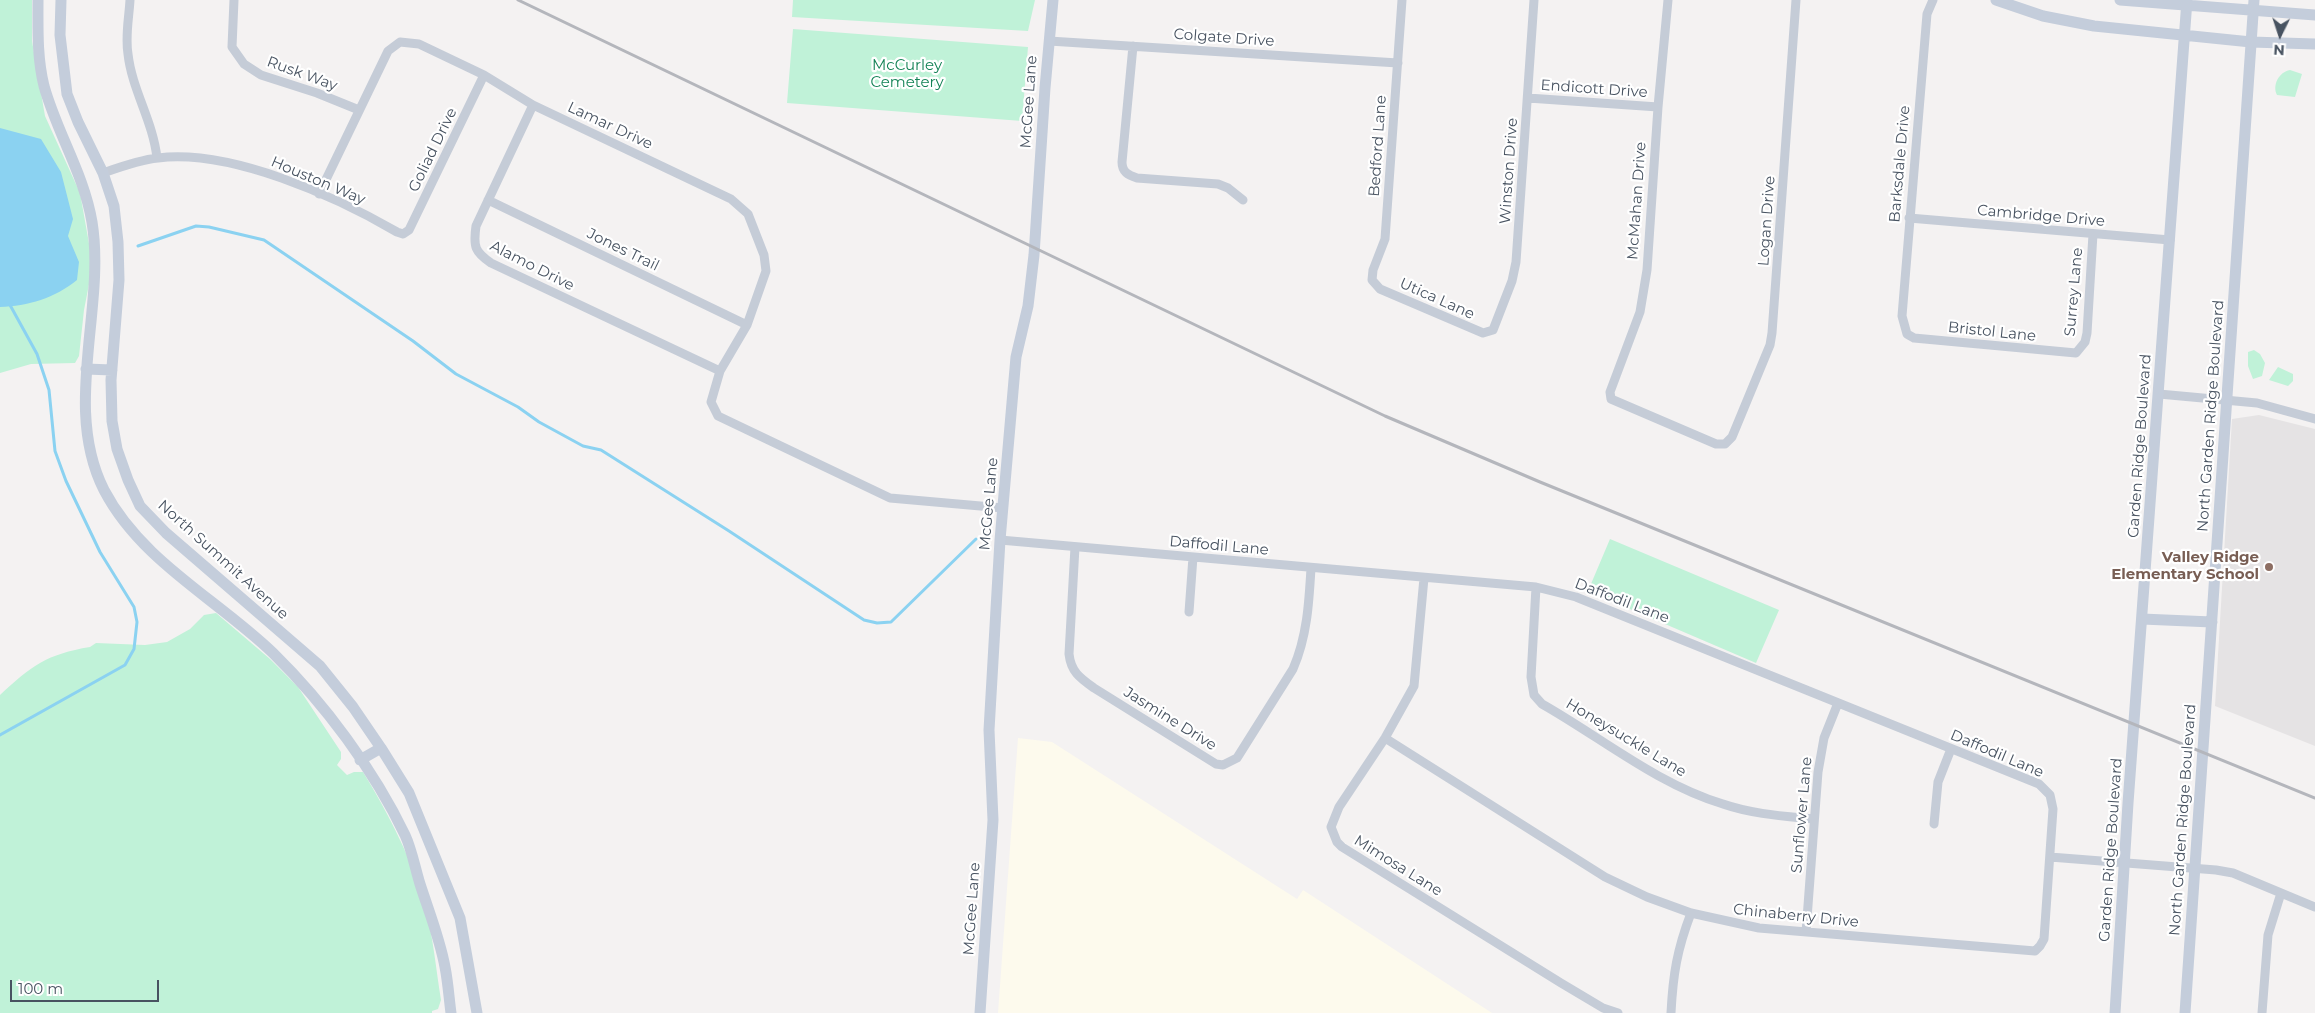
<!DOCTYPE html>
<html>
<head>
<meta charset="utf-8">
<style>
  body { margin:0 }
  #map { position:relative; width:2315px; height:1013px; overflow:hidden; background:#f4f2f2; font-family:Montserrat,sans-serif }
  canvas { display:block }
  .north { position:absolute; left:2255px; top:10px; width:50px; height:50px; -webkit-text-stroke:4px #fff; paint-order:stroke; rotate:184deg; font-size:14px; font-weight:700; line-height:20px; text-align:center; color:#485361 }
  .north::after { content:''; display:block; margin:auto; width:18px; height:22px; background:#485361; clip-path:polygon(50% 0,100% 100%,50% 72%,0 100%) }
  .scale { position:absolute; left:10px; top:980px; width:149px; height:22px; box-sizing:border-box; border:2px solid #485361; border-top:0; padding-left:6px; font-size:15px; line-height:18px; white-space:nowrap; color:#485361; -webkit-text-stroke:4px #fff; paint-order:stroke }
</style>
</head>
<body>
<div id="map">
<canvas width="2315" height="1013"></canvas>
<div class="north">N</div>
<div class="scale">100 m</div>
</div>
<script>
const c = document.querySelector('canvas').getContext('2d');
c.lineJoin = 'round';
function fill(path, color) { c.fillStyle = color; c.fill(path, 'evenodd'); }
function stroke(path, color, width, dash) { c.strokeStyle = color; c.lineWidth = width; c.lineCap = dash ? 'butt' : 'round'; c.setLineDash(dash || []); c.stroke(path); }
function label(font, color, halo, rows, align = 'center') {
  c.font = font + ' Montserrat,sans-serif'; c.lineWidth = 4.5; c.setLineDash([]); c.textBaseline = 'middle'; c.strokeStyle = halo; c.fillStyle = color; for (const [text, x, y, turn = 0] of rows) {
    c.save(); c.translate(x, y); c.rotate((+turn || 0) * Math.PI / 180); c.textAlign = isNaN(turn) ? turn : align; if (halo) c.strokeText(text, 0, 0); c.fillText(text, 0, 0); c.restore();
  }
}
const commercial = new Path2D(`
  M1018,738l34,4 245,157 6,-9 189,123h-494z`);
const education = new Path2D(`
  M2259,415l56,14v317l-100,-40 17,-287z`);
const green = new Path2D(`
  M0,0h32v41l13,75 35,77 10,56v30l-6,31 -5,46 -4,7 -44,1 -31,9z
  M793,0h242l-7,31 -236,-14z
  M793,29l235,18 -6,74 -235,-18z
  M2290,70l12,4 -7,23 -18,-2c-5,-10 2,-23 13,-25z
  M2254,350l6,4 5,9 -3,13 -9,3 -5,-13v-14z
  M2278,367l15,7v7l-5,5 -19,-6z
  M1610,539l169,71 -23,53 -168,-72z
  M216,613l54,46 28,28 43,65v7l-4,6 10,10 7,-3h9c25,41 49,87 62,133 8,31 11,64 16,95l-3,9 -6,2v2h-432v-318c31,-29 47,-41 90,-48l6,-4 49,2 22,-3 23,-13 14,-14z`);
const water = new Path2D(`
  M0,128l41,11 20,33 12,47 -5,17 11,26 -2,18c-22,18 -49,26 -77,27z`);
const stream = new Path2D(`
  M138,246l58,-20 13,1 55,13 149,101 43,33 62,33 21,15 44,24 18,4 128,81 135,89 13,3 14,-1 85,-83
  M0,735l125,-70 9,-16 3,-27 -3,-15 -34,-55 -34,-71 -11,-30 -6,-61 -12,-36 -27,-49`);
const street = new Path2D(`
  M130,0c-1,18 -5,36 -2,54 4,36 25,67 29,104
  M234,0l-2,47 12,17 17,11 56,18 42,17
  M1402,0l-17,239 -12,31 -1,10 8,9 103,44 10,-3 19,-49 4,-19 18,-262
  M1668,0l-10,107 -11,163 -7,42 -30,80 1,7 105,45h9l7,-7 38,-92 2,-12 24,-333
  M1933,0l-6,14 -25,302 5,18 7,4 162,15 9,-11 2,-9 6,-99
  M1049,41l349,22
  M1133,46l-11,116c0,10 6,13 15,16l81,6 10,4 15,12
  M1528,98l130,9
  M533,105l-57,121c-3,21 -1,26 15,37l229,108
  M103,173c17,-6 36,-13 55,-15 73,-9 177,38 239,74l6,2 6,-4 75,-155
  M319,194l69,-143 12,-9 19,2 65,31 49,30 198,94 17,15 16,41 2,16 -19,54 -27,46 -9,31 7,14 172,82 113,10
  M488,200l259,125
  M1909,218l261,22
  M2159,394l98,9 58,16
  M1000,540l536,47 40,10 463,187 11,11 3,14 -9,130 -4,7 -5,5 -276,-23 -68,-15 -44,-16 -42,-20 -220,-139
  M1075,547l-6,107c2,18 11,24 25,34l122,76 7,1 14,-7 56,-89c14,-32 16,-66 18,-101
  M1424,578l-10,108 -29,52 -46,69 -8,20 6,15 5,5 219,136 42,25 15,5
  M1536,587l-5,90 3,18 8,9c60,34 115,80 181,100 29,10 60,12 90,15
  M1189,612l4,-55
  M1934,824l4,-42 13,-33
  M2050,857l166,13 17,3 82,34
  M1806,932l12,-160 6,-34 14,-35
  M1671,1013c2,-39 6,-63 20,-100
  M2262,1013l6,-78 13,-42`);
const secondary = new Path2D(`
  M38,0c0,29 -1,58 6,86 13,47 40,88 48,136 14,86 -30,185 12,268 37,71 113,109 169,163 51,50 101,117 132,182 7,15 10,33 15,49 9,28 20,55 25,83 3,15 4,31 6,46
  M61,0l-1,35 7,59 11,28 25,51 11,33 4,36 1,38 -8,100 1,41 5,28 11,31 12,26 26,27 154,133 33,41 28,41 28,45 51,125 17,95
  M1996,0l47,16 51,10 157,16 64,2
  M2120,0l195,15
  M86,369l26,1
  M2142,619l70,3
  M360,760l21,-12
  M980,1013l13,-193 -4,-90 11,-190 16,-183 12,-51 6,-51 11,-167 8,-88
  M2115,1013l13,-210 59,-803
  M2185,1013l69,-1013`);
const rail = new Path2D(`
  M518,0l867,416 155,66 775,316`);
const markers = [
  [2269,567,5,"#8d6e63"]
];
const streetNames = [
  ["Colgate Drive",1224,38,4],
  ["Rusk Way",302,74,20],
  ["Endicott Drive",1594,89,4],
  ["McGee Lane",1029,102,-86],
  ["Lamar Drive",610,126,25],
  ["Bedford Lane",1378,146,-86],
  ["Goliad Drive",433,150,-64],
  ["Barksdale Drive",1900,164,-85],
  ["Winston Drive",1509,171,-86],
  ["Houston Way",318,181,23],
  ["McMahan Drive",1637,201,-86],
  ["Cambridge Drive",2041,216,5],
  ["Logan Drive",1767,221,-86],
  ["Jones Trail",623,250,26],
  ["Alamo Drive",532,266,27],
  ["Surrey Lane",2074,292,-85],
  ["Utica Lane",1437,299,24],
  ["Bristol Lane",1992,332,6],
  ["North Garden Ridge Boulevard",2211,416,-86],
  ["Garden Ridge Boulevard",2140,446,-86],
  ["McGee Lane",989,504,-85],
  ["Daffodil Lane",1219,546,5],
  ["North Summit Avenue",223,560,42],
  ["Daffodil Lane",1622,601,21],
  ["Jasmine Drive",1170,719,32],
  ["Honeysuckle Lane",1626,738,31],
  ["Daffodil Lane",1997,754,23],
  ["Sunflower Lane",1802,815,-85],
  ["North Garden Ridge Boulevard",2183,820,-86],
  ["Garden Ridge Boulevard",2111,850,-86],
  ["Mimosa Lane",1398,866,32],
  ["McGee Lane",972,909,-86],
  ["Chinaberry Drive",1796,916,6]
];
const parkNames = [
  ["McCurley",907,66],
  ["Cemetery",907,83]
];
const educationNames = [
  ["Valley Ridge",2259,558],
  ["Elementary School",2259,575]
];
fill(commercial, '#fdfaed');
fill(education, '#e5e3e4');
fill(green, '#c0f2d8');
fill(water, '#8bd2f1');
stroke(stream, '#8bd2f1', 3);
stroke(street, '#c5ccd7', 9);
stroke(secondary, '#c4cddb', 11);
stroke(rail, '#b4b6bc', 3);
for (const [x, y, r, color] of markers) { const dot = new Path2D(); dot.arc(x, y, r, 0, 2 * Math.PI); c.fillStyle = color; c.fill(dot); stroke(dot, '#fff', 2); }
label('15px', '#485361', '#fff', streetNames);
label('15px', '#138255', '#fff', parkNames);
label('bold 15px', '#785e54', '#fff', educationNames, 'right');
</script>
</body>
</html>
